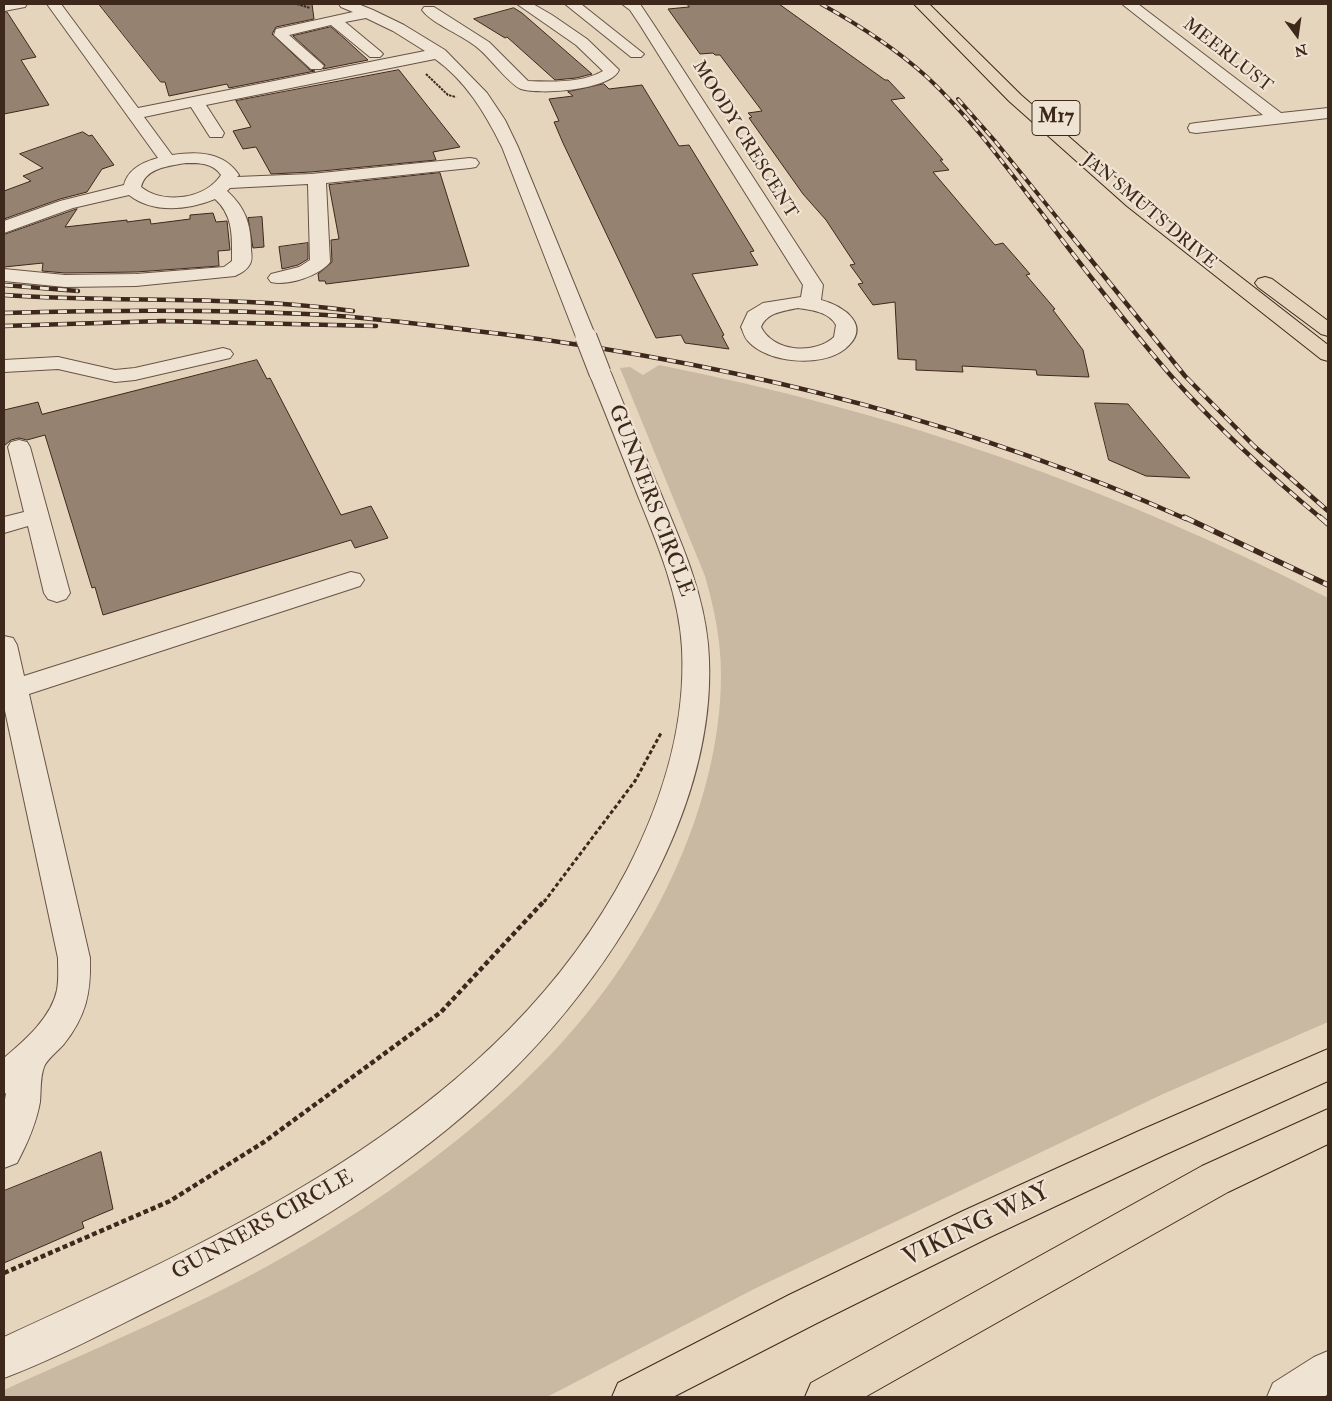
<!DOCTYPE html>
<html>
<head>
<meta charset="utf-8">
<style>
  body { margin:0 }
  #map { position:relative; width:1332px; height:1401px; overflow:hidden; background:#e6d5bd; font-family:"IM FELL Double Pica",serif }
  canvas { display:block }
  .frame { position:absolute; inset:0; border:5px solid #3e281c; pointer-events:none }
  .north { position:absolute; left:1272px; top:10px; width:50px; height:50px; -webkit-text-stroke:4px #efe4d4; paint-order:stroke; rotate:166deg; font-size:14px; font-weight:700; line-height:20px; text-align:center; color:#3e281c }
  .north::after { content:''; display:block; margin:auto; width:18px; height:22px; background:#3e281c; clip-path:polygon(50% 0,100% 100%,50% 72%,0 100%) }
</style>
</head>
<body>
<div id="map">
<canvas width="1332" height="1401"></canvas>
<div class="frame"></div>
<div class="north">N</div>
</div>
<script>
const c = document.querySelector('canvas').getContext('2d');
c.lineJoin = 'round';
function fill(path, color) { c.fillStyle = color; c.fill(path, 'evenodd'); }
function stroke(path, color, width, dash) { c.strokeStyle = color; c.lineWidth = width; c.lineCap = dash ? 'butt' : 'round'; c.setLineDash(dash || []); c.stroke(path); }
function label(font, color, halo, rows, align = 'center') {
  c.font = font + ' "IM FELL Double Pica",serif'; c.lineWidth = 4.5; c.setLineDash([]); c.textBaseline = 'middle'; c.strokeStyle = halo; c.fillStyle = color; for (const [text, x, y, turn = 0] of rows) {
    c.save(); c.translate(x, y); c.rotate((+turn || 0) * Math.PI / 180); c.textAlign = isNaN(turn) ? turn : align; if (halo) c.strokeText(text, 0, 0); c.fillText(text, 0, 0); c.restore();
  }
}
const green = new Path2D(`
  M659,365c238,47 453,122 669,233v424l-165,72 -409,195 -207,108h-543v-7c108,-49 221,-95 322,-158 83,-51 163,-112 230,-183 91,-97 165,-240 165,-375 0,-34 -7,-66 -16,-98l-85,-208 10,-1 13,8z`);
const building = new Path2D(`
  M99,4h213l2,15 -38,8 -4,7 38,36 5,1 -86,17 -2,-4 -58,12 -4,-14h-4z
  M687,4h92l106,76h3l17,18 -14,2 52,60h-3l9,10 -16,2 62,73 8,-2 27,31 -4,1 29,34 -2,1 30,40 6,27 -52,-2 -1,-5 -74,-4 1,6 -47,-2v-10l-18,-1 -3,-57 -22,3 -15,-21 5,-1 -13,-18 5,-1 -29,-44 -23,-26 -54,-76 3,-1 -4,-4 14,-2 -42,-56h-5l-2,-2 -13,1 -32,-45 21,-2z
  M514,8l8,5 70,61 -16,4 -21,2 -48,-43 -2,1 -31,-19z
  M7,12l29,45 -15,3 28,45 -45,9v-101z
  M331,27l14,12 23,21 -45,9 2,-4 -32,-29z
  M399,70l61,77 -27,5 3,8 -125,12 -40,2 -15,-27 -13,2 -10,-18 18,-4 -15,-26z
  M604,84l5,5 33,-4 37,61 10,-1 65,106 -4,1 8,13 -66,9 32,61 -2,1 7,13 -44,-6 -4,-8 -25,3 -93,-195 -9,-21 5,-1 -10,-22 24,-3 -5,-4z
  M83,132l6,4 3,-1 22,30 -12,4 -15,23 -27,7 -56,20v-28l27,-10 -8,-5 20,-8 -23,-14z
  M440,173l29,93 -143,18 -1,-3h-6l-1,-7 14,-12 -1,-22 8,-1 -10,-54z
  M77,209l-12,18 62,-7v2l23,-3 1,5 39,-5v-4l23,-2 3,9 11,-1 3,29 -12,1 1,15 -83,6 -71,1 -23,-2 1,-8 -39,4v-32z
  M262,217l2,30 -11,1 -5,-30z
  M308,243v16l-10,6 -16,4 -3,-22z
  M257,360l10,19 3,-1 71,137 30,-9 17,32 -33,10 -4,-8 -248,75 -8,-28 -3,1 -47,-153 -18,5 -8,-2 -8,2 -7,6v-36l34,-8 4,12z
  M1095,403l33,1 62,74 -44,-2 -37,-16z
  M101,1152l12,57 -31,13 2,6 -80,35v-72z`);
const pathFar2 = new Path2D(`
  M297,4l13,4
  M426,74l22,21 8,2`);
const pathFar1 = new Path2D(`
  M544,902l91,-121 26,-48`);
const path = new Path2D(`
  M4,1273l166,-72 94,-59 177,-130 104,-112`);
const minor = new Path2D(`
  M4,4h23l-2,3 -21,4z
  M47,4h14l77,104 287,-57 -32,-20 -27,-13 -21,4 35,29 3,3 -3,3h-10l-39,-32 -42,10 32,28 3,3 -3,3h-10l-37,-34 2,-6 77,-17 -12,-5 -2,-3h19l15,6 31,15 41,25 42,43 18,27 13,27 78,190 -3,4 -7,2 -7,-2 -3,-4 -74,-190c-17,-34 -36,-66 -67,-88l-229,46 18,28 -2,4h-12l-19,-30 -47,10 28,38c26,-4 52,-3 67,20l-2,2 74,-3 159,-16 6,1 3,4 -3,4 -6,1 -144,15 4,79c-10,14 -43,24 -59,20l-3,-4 3,-4 28,-7 11,-7 -2,-76 -78,4 -3,3c18,16 24,33 24,57 0,5 2,11 -1,16 -3,6 -9,9 -15,12l-99,10 -71,1 -61,-6v-12l61,6 71,-1 88,-7 8,-6c0,-23 2,-45 -17,-62 -27,11 -62,15 -86,-4l-56,13 -69,25v-12l56,-20 64,-16c4,-16 19,-23 34,-27zM186,163c14,0 27,0 35,12 -16,24 -57,30 -80,12 4,-19 28,-21 45,-24z
  M517,4h16l19,11 35,24 29,28 3,3c-8,20 -79,25 -98,19 -11,-4 -32,-32 -42,-40 -14,-13 -47,-25 -57,-39l2,-3h10l55,35 39,39c24,1 54,2 75,-10l-27,-26z
  M565,4h16l63,50 -3,3h-10z
  M622,4h18l14,21 169,260 -2,15c23,6 52,26 24,49 -24,19 -78,14 -97,-8 -4,-4 -5,-10 -7,-14l7,-15 15,-9 38,-6 2,-12 -163,-260 -10,-15zM798,308c14,2 31,4 38,17l-2,12c-19,18 -61,15 -73,-10 6,-15 23,-16 37,-19z
  M1122,4h16l143,109 47,-5v10l-132,15 -6,-1 -2,-4 2,-4 6,-1 67,-8z
  M223,348l7,2 3,4 -3,4 -95,22 -20,2 -57,-13 -54,3v-12l54,-3 57,13 20,-2z
  M600,367l8,1 3,5c16,40 33,80 50,121 20,48 42,97 47,150 7,78 -16,157 -50,226 -108,214 -289,333 -498,435 -51,25 -103,53 -156,73v-41c235,-108 496,-226 623,-467 35,-68 59,-145 55,-222 -3,-53 -24,-103 -44,-152 -16,-41 -32,-82 -49,-123l3,-5z
  M19,440l8,2 3,5 40,146 -4,6 -9,3 -9,-3 -4,-6 -16,-67 -24,7v-16l20,-5 -16,-65 3,-5z
  M351,572l9,2 4,6 -4,6 -331,108 61,264c1,35 -4,58 -26,86 -6,7 -18,16 -20,23 -4,10 -3,25 -4,35 -4,22 -13,42 -23,61l-13,5v-62l2,-13 -2,1v-36c21,-18 47,-40 53,-68 2,-11 1,-21 1,-32l-54,-252v-70l9,2 4,7 7,31z
  M1328,1351v43l-4,3h-57l6,-14 41,-26z`);
const major = new Path2D(`
  M914,4h15l92,91 118,103 189,147v16l-7,-2 -194,-153 -118,-105z
  M1265,277l7,2 56,42v15l-7,-2 -63,-47 -3,-4 3,-4z
  M1328,1049v32l-164,74 -174,82 -173,86 -144,74h-61l6,-14 171,-88 174,-84 176,-80z
  M1328,1109v35l-100,48 -363,205h-60l6,-14 391,-217z`);
const railFar2 = new Path2D(`
  M821,4c38,21 74,44 106,73 47,44 85,98 124,148
  M958,99l37,42 68,84`);
const railFar1 = new Path2D(`
  M1050,224c40,52 80,105 123,154 46,51 96,97 149,141
  M1062,224l123,152 69,70 74,65
  M4,285l74,6
  M4,295c116,8 233,0 349,16
  M4,313c107,-3 215,-4 322,2 59,4 117,12 176,19 235,30 468,88 684,185
  M4,326l158,-5 214,5`);
const rail = new Path2D(`
  M1184,517l144,68
  M1320,517l8,7`);
const minorBridge = new Path2D(`
  M586,337l14,36`);
const farStreetnames = [
  ["MEERLUST",1227,56,38],
  ["MOODY CRESCENT",744,140,58],
  ["JAN SMUTS DRIVE",1149,212,40]
];
const shields = [
  [1056,118,48]
];
const shieldNames = [
  ["M17",1056,118]
];
const streetNames = [
  ["GUNNERS CIRCLE",650,501,69],
  ["GUNNERS CIRCLE",263,1226,-29]
];
const nearStreetnames = [
  ["VIKING WAY",977,1226,-26]
];
fill(green, '#c9b8a2');
fill(building, '#958270');
stroke(building, '#3e281c', 1);
stroke(minor, '#685344', 2);
stroke(major, '#3e281c', 2);
stroke(pathFar2, '#3e281c', 2, [2.5, 1]);
stroke(pathFar1, '#3e281c', 3, [4, 2.5]);
stroke(path, '#3e281c', 4.5, [5, 3]);
fill(minor, '#efe4d4');
fill(major, '#e6d5bd');
stroke(railFar2, '#3e281c', 4);
stroke(railFar1, '#3e281c', 4.5);
stroke(rail, '#3e281c', 5.5);
stroke(railFar2, '#efe4d4', 2.5, [7]);
stroke(railFar1, '#efe4d4', 3, [9]);
stroke(rail, '#efe4d4', 4, [11]);
stroke(minorBridge, '#685344', 23, []);
stroke(minorBridge, '#efe4d4', 21);
label('18px', '#3e281c', '#efe4d4', farStreetnames);
for (const [x, y, w] of shields) { const box = new Path2D(); box.roundRect(x - w / 2, y - 17.5, w, 35, 4); c.fillStyle = '#efe4d4'; c.fill(box); stroke(box, '#3e281c', 1); }
label('bold 20px', '#3e281c', null, shieldNames);
label('21px', '#3e281c', '#efe4d4', streetNames);
label('25px', '#3e281c', '#efe4d4', nearStreetnames);
</script>
</body>
</html>
